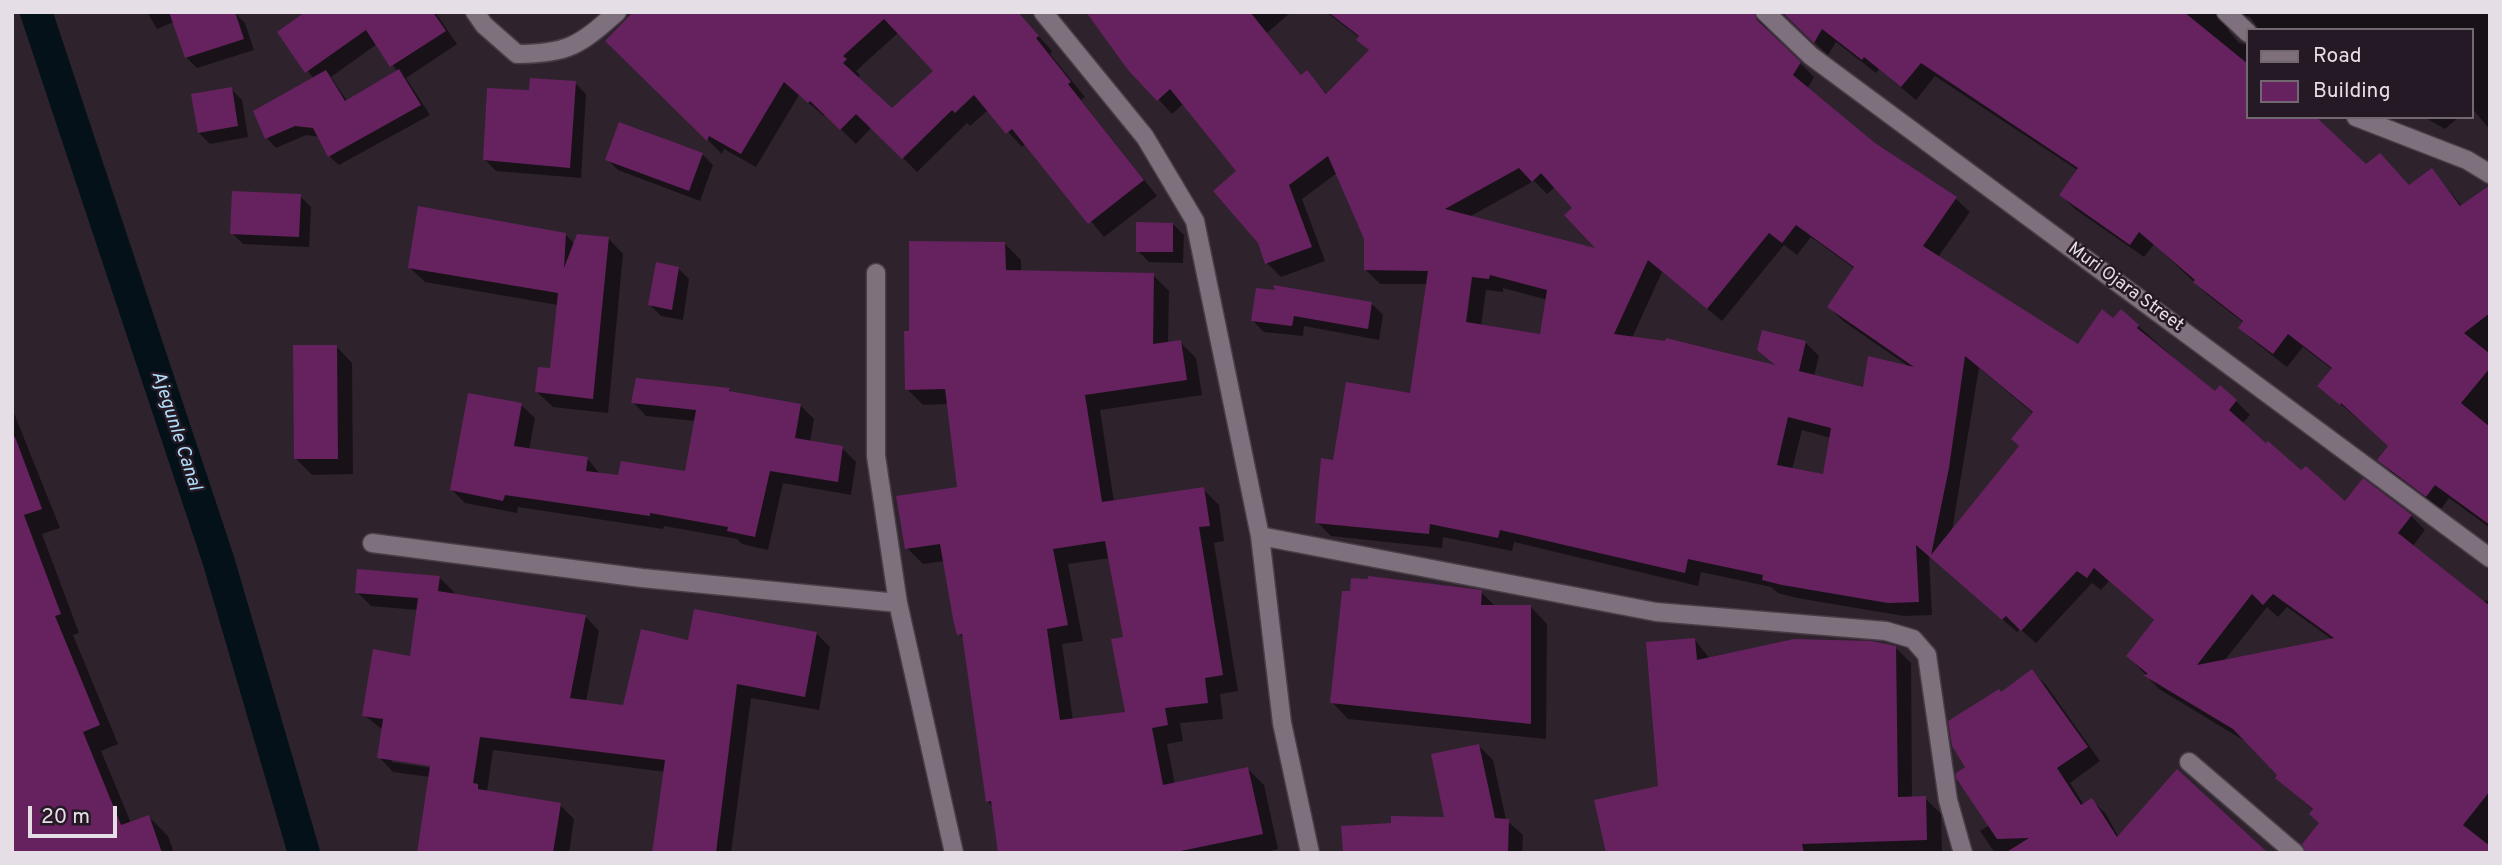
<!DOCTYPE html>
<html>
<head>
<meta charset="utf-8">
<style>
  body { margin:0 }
  #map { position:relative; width:2502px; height:865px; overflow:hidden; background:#2e222d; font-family:Overpass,sans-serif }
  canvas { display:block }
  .frame { position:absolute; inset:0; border:14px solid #e6dee6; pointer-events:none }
  .legend { position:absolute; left:2246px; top:28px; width:228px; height:91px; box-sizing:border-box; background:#241924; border:2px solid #726872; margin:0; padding:9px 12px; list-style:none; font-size:21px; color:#e6dee6 }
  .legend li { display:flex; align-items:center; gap:14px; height:35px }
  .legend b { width:35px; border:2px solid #726872 }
  .scale { position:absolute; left:28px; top:806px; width:89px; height:32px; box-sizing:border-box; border:4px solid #e6dee6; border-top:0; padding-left:9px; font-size:21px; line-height:24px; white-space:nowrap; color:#e6dee6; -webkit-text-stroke:5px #241924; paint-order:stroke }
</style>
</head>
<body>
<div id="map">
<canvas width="2502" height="865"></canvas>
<div class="frame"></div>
<ul class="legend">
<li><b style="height:9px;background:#7e707d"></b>Road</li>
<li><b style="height:19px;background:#65225f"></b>Building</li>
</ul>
<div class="scale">20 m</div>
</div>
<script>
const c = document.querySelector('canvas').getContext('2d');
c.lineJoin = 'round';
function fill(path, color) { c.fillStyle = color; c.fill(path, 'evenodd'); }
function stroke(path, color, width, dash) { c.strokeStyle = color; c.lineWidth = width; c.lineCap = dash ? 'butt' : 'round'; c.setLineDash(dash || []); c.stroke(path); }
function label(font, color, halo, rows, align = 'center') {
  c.font = font + ' Overpass,sans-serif'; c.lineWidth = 5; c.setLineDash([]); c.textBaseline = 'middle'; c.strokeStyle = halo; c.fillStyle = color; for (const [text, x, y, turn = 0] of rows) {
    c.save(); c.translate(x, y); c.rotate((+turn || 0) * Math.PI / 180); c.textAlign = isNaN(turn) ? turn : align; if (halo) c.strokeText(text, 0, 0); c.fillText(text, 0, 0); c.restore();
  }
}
const shadow = new Path2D(`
  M147,12h42l1,3 -33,14z
  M234,12l11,11 9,27 -57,18 -11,-11z
  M308,12h127l22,32 -51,34 24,37 -91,50 -10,-9 -9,-19 -14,-2 -30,13 -9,-10 47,-59 -35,-46zM377,44l21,28 -51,29 -16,-24z
  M634,12l389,7 29,32 -2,3 35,43 -4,3 76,96 -53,41 -78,-94 -4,4 -34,-37 -18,16 -3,-3 -50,49 -45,-45 -16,17 -31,-30 -1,2 -25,-21 -43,72 -32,-18 -2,5 -115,-113zM899,32l36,39 -43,40 -35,-33 3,-3 -4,-4z
  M1086,12h205l-24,21 35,43 5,-4 21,23 42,-44 -12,-11 2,-2 -34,-26h1164v118l-18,-22v-78h-213l-9,-13 -12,-3 -7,5 -3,11 11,13 9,2v72l162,70 22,-17 30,36 28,-11v333l-41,-30 -8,11 -48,-35 -14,-14 11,-14 -71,-60 14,-16 -30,-23 -16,20 -33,-26 -14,-13 4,-5 -35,-27 -55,-52 -10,13 -69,-48 -14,-14 18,-24 -144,-95 -19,24 -37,-31 -3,4 -40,-31 -8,13 -44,-41 -13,3 -4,13 47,47 -7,12 67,55 82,55 14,13 -32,45 141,90 42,-36 94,83 5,-6 16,13 14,14 -8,9 103,80 66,12 14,14 -13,17 72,56 2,-3 4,3v250l-169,-30 -7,-12 -37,-33 3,-3 -32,-32 -89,-54 -31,-33 27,-35 -46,-40 -8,9 -9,-7 -56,60 -16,-14 -3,3 -88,-76 3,59 -28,1 -107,-18 -19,-5 -7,-6 -70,-15 -3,14 -184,-44 -2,9 -69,-14 -1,11 -111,-12 -14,-14 18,-60 76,-67 17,-111h-48l-14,-14v-32l-29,-65 -35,26 23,62 -44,16 -14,-14 -28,-92 -55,-68 -12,11 -13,-14zM1534,181l13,13 8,-7 19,22 26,42 -131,-34zM1811,237l44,32 -26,38 14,14 68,47 -47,21 -50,-13 5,-20 -14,-14 -46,7 18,18 -145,-29 30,-66 60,49 62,-76 13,10zM1503,288l45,12 -7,36 -60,-10 5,-36 17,2zM1979,368l55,46 -13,32 -69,85zM1802,430l29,8 -7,38 -32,-6zM2267,607l11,10 9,-10 46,33 -109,21z
  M575,83l11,11 -5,84 -85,-7 -11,-11 46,-68z
  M231,89l11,11 6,37 -38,7 -11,-11z
  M2424,117h35l-14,12z
  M702,154l11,11 -13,36 -82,-31 -11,-11z
  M300,196l11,11 -2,40 -66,-3 -11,-11z
  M1173,224l11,11 -1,28 -34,-1 -11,-11z
  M565,234l10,10 33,-6 15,16 -15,159 -55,-6 -16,-15 14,-22 7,-65 -133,-23 -16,-15z
  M1005,244l16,16v12l132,3 16,16 -1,52 12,-1 16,16 6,37 -102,15 14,92 89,-13 16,16 5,36 -10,2 24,148 -18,3 3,25 -43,4 3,18 -16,3 8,41 73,-16 16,16 14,64 -14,4h-264l-7,-46 -6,-6 -22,-161 -6,-6 -14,-73 -22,3 -16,-16 52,-59 -11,-85 -25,1 -16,-16 3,-57zM1110,558l15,81 2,75 -54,7 -11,-77 21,-3 -15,-77z
  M678,268l11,11 -6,41 -22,-4 -11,-11z
  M1372,304l11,11 -4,25 -75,-14 -1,10 -39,-4 -11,-11z
  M336,346l16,17 1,111 -41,1 -16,-16z
  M729,389l4,5 67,11 14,14 -4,23 32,6 14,14 -5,33 -68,-12 -15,67 -26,-6 -5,-5 -73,-13 -1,3 -145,-22 -1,6 -52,-10 -13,-13 69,-85 14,13 -6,32 58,8 13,16 20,3 66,-5 10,-51 -50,-5 -13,-14z
  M12,408l48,120 -18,6 37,99 -6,2 45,109 -17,7 30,72 18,-6 19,19 6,17h-162z
  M439,577l15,15 -1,3 132,21 14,15 -13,71 38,5 66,-65 126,-9 14,14 -11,63 -68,-12 -20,155h-75l10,-81 -173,-22 -6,42 73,13 14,14 -5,34h-151l12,-76 -37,-5 -14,-15 4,-27 -19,-15 47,-57 7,-48 -47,-4 -14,-14zM392,758l47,7 -1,4 -46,-7z
  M1481,592l15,15h35l16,17 -1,115 -198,-20 -16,-17z
  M1695,640l15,19 186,-11 15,15 1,136 13,-1 16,16 1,39h-335l53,-66z
  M2032,672l14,13 54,76 -30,22 14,22 8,-5 14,14 13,24 147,15h-271l-15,-22 10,-6 -23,-58 35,-73z
  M1479,746l14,14 13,60 17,15 -1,18h-177l101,-34z`);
const canal = new Path2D(`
  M36,12l182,547 86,294`);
const building = new Path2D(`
  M169,12h66l9,27 -59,19z
  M305,12h128l13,19 -56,36 -24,-37 -61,43 -28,-41z
  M633,12h385l21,24 -3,2 35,44 -3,2 76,96 -56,44 -76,-95 -6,5 -32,-39 -19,18 -3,-3 -50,49 -46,-45 -16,16 -30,-29 -2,2 -24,-21 -43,72 -32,-18 -2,5 -102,-100zM884,19l49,52 -41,37 -49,-45 4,-4 -4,-3z
  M1086,12h164l51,63 6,-5 19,24 43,-44 -13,-10 3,-4 -31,-24h426l3,8 44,42 -8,13 82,68 82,54 -34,49 155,98 24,-35 11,9 8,-9 18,16 -2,3 78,63 5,-6 17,15 -8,10 37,33 2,-2 33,29 5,-4 39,35 18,-23 49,37 -14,18 92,73v185l-27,34 27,21v7h-184l-4,-9 17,-21 -10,-9 4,-5 -38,-31 2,-3 -44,-46 -90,-54 5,-1 -22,-18 28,-36 -60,-52 -7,10 -10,-7 -56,60 -15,-15 -4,4 -86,-75 3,57 -31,1 -106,-18 -20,-5 1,-5 -75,-16 -3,14 -185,-43 -2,8 -68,-14 -1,10 -114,-11 6,-65 12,2 13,-78 64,11 18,-122 -64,-1v-31l-36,-83 -39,29 23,62 -47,17 -7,-21 -45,-52 23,-20 -66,-82 -13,12 -29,-31zM1519,168l13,14 9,-9 31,35 -8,7 31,33 -150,-39zM1796,225l58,42 -27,40 87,60 -46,-11 -5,31 -64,-16 7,-30 -44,-11 -5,20 18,15 -109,-27 -1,3 -51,-7 34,-74 59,49 62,-76 13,10zM1490,275l57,15 -7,44 -74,-12 6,-45 17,2zM1965,356l68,56 -22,27 8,7 -88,109 18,-87zM1788,417l43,11 -8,46 -46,-9zM2252,594l11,11 10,-11 61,44 -137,27z
  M1782,12h402l64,52v53h68l50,47 14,-11 29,32 23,-17 28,38 30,-21v128l-26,20 26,21v14l-29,35 29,24v98l-55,-40 -9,12 -49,-37 11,-14 -47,-43 -1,2 -23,-19 15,-18 -44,-34 -15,20 -35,-26 5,-7 -50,-39 2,-2 -56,-48 -9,13 -71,-50 19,-27 -157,-105 -20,24 -37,-30 -2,3 -40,-31 -8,14z
  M399,69l22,36 -93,52 -15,-29 -18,-2 -30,13 -12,-28 73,-41 19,31z
  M530,78l46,3 -6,87 -87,-8 4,-72 42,2z
  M232,87l6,39 -40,7 -7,-39z
  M619,122l84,31 -14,38 -84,-31z
  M232,191l69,3 -2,43 -69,-3z
  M418,206l148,27 -2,35 13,-34 32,3 -16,162 -58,-7 3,-25 12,1 8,-75 -150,-25z
  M1136,222l37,1v29h-37z
  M909,241l96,1 1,28 148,3 -1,71 28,-4 6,40 -102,15 17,107 102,-15 6,39 -11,1 24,148 -18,3 3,25 -43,5 3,17 -16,3 11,57 85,-18 15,67 -92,19h-173l-7,-52 -5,1 -24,-168 -5,1 -4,-16 -13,-75 -35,5 -9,-53 61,-9 -12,-98 -40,1 -1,-59h5zM1105,541l18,96 -12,2 14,73 -65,8 -13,-91 21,-4 -15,-76z
  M656,262l23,5 -7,43 -24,-5z
  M1273,285l99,17 -4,27 -74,-13 -2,10 -41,-5 5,-33 19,2z
  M293,345h44l1,114h-44z
  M636,378l94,10 -1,3 72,13 -6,34 48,8 -5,36 -68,-11 -15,66 -28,-6 1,-4 -78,-14v3l-145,-21 -2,6 -53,-11 18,-97 54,10 -8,43 74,11 -2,14 32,4 3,-14 64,10 11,-61 -65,-7z
  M12,437h3l27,72 -18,6 37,99 -6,2 45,109 -17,7 38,93 28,-10 13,38h-150z
  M357,569l83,7 -2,15 148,24 -16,83 53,7 18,-76 47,11 6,-31 123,23 -12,65 -68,-13 -21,169h-64l13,-93 -185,-23 -7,46 5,1v5l83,14 -8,50h-136l13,-87 -53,-8 6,-39 -21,-3 11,-67 37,7 8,-58 -63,-5z
  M1368,576l114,14 -1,15h50v119l-201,-21 12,-112h8l1,-13 17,1z
  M1695,638l2,22 97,-21 77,2 25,5 2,151 28,-1 1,44 -125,4 2,9h-198l-12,-53 64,-14 -12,-144z
  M2032,669l56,78 -31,21 24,37 11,-7 25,39 60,-68 91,84h-263l24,-15 -32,1 -41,-61v-5l9,-6 -13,-21 -4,-25 51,-32 2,3z
  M1479,744l16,74 14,1 -1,34h-165l-2,-27 50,-3v-7l53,1 -13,-63z`);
const street = new Path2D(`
  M475,12l9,13 33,29c51,0 63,-9 100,-42
  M1043,12l102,125 50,84 65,315 22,187 28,130
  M1765,12l46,44 679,502
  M2226,12l22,21
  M2356,117l111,43 23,14
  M876,273v183l22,147 56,250
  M1260,536l396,76 230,19 27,8 14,16 21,145 15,53
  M372,543l270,35 256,25
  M2189,762l106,91`);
const streetNames = [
  ["Muri Ojara Street",2125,288,36]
];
const waterNames = [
  ["Ajegunle Canal",175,431,72]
];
fill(shadow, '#0007');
stroke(canal, '#041118', 32);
fill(building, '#65225f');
stroke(street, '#483e48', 21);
stroke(street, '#7e707d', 18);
label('18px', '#e6dee6', '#241924', streetNames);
label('italic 19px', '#b0e0fa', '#241924', waterNames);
</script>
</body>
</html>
